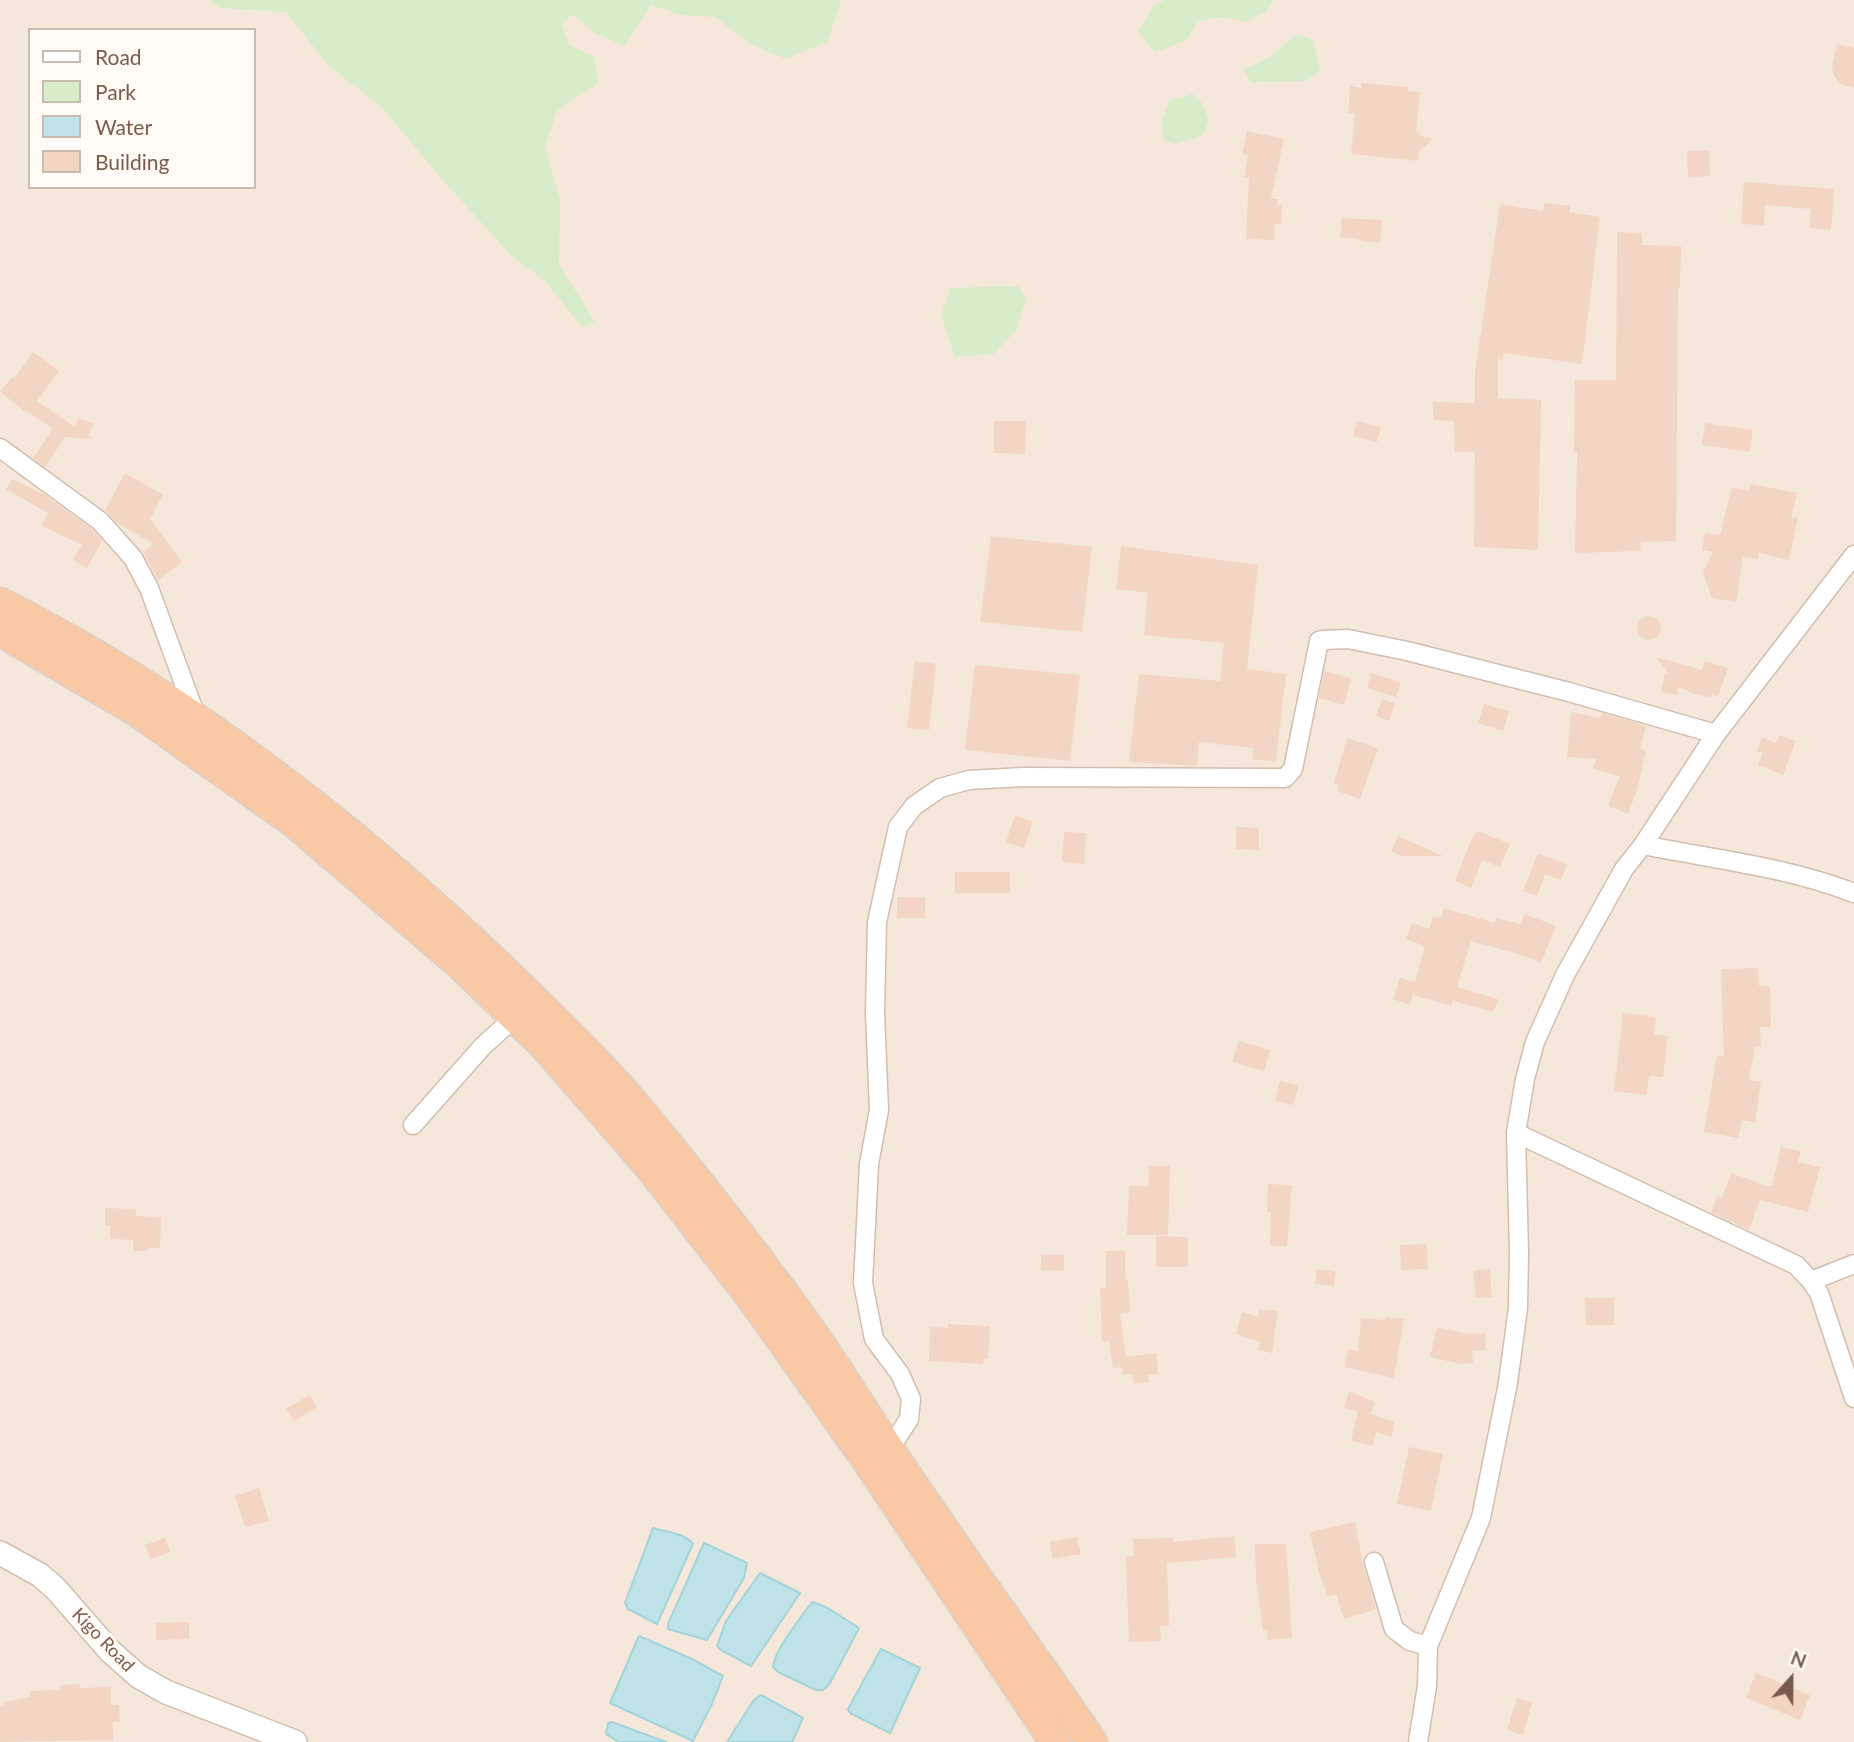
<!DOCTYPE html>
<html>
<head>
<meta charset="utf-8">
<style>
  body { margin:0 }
  #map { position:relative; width:1854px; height:1742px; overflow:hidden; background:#fdf6ec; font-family:Lato,sans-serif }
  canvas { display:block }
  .legend { position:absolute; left:28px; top:28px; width:228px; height:161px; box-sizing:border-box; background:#fffaf3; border:2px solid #cabbb1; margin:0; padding:9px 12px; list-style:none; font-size:21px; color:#7a5c4d }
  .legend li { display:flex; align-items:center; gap:14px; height:35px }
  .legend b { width:35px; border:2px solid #cabbb1 }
  .north { position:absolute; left:1756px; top:1644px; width:70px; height:70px; -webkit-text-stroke:5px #fffaf3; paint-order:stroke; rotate:21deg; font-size:19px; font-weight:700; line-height:28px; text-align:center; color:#7a5c4d }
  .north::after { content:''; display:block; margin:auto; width:24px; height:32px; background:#7a5c4d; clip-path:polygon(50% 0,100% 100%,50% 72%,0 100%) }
</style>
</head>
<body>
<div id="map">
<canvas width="1854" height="1742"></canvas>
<ul class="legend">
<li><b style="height:9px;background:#fff"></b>Road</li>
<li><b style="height:19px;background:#d8ecc9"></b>Park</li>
<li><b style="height:19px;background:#bfe3e8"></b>Water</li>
<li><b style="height:19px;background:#f3d5c3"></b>Building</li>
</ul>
<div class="north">N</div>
</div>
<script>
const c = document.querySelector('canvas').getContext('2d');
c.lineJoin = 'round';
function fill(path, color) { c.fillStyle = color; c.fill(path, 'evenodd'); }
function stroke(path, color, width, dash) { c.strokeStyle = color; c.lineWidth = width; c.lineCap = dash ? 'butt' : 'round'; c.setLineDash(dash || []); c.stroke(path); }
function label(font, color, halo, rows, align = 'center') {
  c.font = font + ' Lato,sans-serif'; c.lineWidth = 7; c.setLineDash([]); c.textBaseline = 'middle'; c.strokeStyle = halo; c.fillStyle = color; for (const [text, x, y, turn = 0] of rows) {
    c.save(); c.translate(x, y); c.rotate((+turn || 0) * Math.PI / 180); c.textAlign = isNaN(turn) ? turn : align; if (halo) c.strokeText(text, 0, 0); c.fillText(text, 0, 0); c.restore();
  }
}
const residential = new Path2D(`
  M0,0h1854v1742h-1854zM30,30h224v157h-224z`);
const green = new Path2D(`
  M209,0h632l-14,42 -41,17 -35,-15 -36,-27 -34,-2 -30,-10 -27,41 -30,-14 -22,-18 -10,10 7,21 25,11 4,27 -41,28 -12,36 15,52 -1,66 36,57 -13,5 -37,-46 -33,-25 -73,-80 -58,-70 -51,-39 -44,-55 -66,-4z
  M1165,0h109l-9,12 -19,10 -24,-5 -24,4 -12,20 -31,11 -17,-21 17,-27z
  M1302,35l11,5 7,30 -14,11 -55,1 -7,-13 24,-11 27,-22z
  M1193,94l10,10 6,17 -6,14 -29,9 -11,-4 -1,-20 8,-20z
  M1018,286l8,12 -9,31 -23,25 -39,3 -14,-41 9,-28z`);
const water = new Path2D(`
  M653,1528c13,4 32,5 40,16l-36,80 -29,-15 -3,-6z
  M704,1543l43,20 -3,15 -37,62 -39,-11v-5z
  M760,1573l40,20 -49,73 -30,-16 -4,-4 9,-25z
  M812,1602l14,5 33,21 -30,57 -6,5h-7l-38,-18 -5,-5c1,-17 28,-49 39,-65z
  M639,1636l53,23 31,17 -11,28 -19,37 -83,-38z
  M881,1649l39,19 -30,65 -40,-20 -2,-4z
  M761,1695l42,23 -11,24h-65l27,-42z
  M612,1722l54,20h-47l-13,-8 2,-11z`);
const building = new Path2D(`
  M1837,44l17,4v40l-11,-3 -9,-8 -2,-11z
  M1361,83l47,4 -1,4 13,1 -4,40 4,1v3l13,3 -14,12 -1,10 -67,-7 4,-41h-7l2,-27 11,2z
  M1247,131l37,8 -13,60h6v6h5l-1,19h-6l-1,16 -28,-1 3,-61 -5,-1 4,-22 -6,-1z
  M1687,151h22l1,25 -22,1z
  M1744,182l90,7 -3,41 -22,-2 2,-19 -46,-4 -1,20 -23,-1z
  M1544,203l26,3 -1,6 31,5 -18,147 -78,-11 -1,7 -5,-1v39l43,2 -3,150 -64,-3 1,-95h-20l-1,-31 -21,-1v-18l42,1v-31l25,-168 43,7z
  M1342,218l40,2 -2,23 -40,-6z
  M1617,232l25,1v12l39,1 -1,42h-2l-2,253 -35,1 -1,9 -65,2 2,-101h-3l1,-72h41z
  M33,352l26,19 -22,30 38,26 4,-9 15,6 -6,12 5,3 -28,-2 -20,30 -12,-9 20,-29 -26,-18 -1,1 -26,-20 12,-15 2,2z
  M994,421h32l-1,33 -31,-1z
  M1357,421l24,6 -4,15 -24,-6z
  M1705,423l48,7 -3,22 -48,-7z
  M125,473l38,22 -13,24 32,43 -24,18 -15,-28 11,-8 -37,-21 -12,-13z
  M12,479l33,16 47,34 10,12 -15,27 -14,-8 9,-15 -40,-19 6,-13 -42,-24z
  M1751,484l46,9 -6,24 7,1 -9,42 -30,-7 -1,6 -15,-2 -7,45 -24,-4 -9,-25 10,-21 -11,-2 3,-17 15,2 12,-48 17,4z
  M991,536l101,11 -10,85 -102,-10z
  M1121,546l137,19 -11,104 39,5 -10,88 -24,-3 1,-11 -54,-6 -2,24 -68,-4 10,-88 81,7 4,-38 -80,-8 4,-42 -32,-4z
  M1637 628a12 12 0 1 1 24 0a12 12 0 1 1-24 0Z
  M1656,657l46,13 3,-9 23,7 -10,29 -6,-3 -1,4 -16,-4 -16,-7 -2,8 -16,-3 4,-19 5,2z
  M915,661l21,3 -7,66 -22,-2z
  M975,665l105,10 -10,86 -105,-11z
  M1324,671l27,7 -7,27 -25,-7z
  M1371,673l30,9 -5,15 -29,-9z
  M1382,699l13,4 -6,18 -13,-5z
  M1484,704l25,7 -6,20 -25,-8z
  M1571,712l29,6 2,-5 44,13 -6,23 6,2 -9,39 -9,24 -20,-8 12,-30 -27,-7 3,-10 -29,-2z
  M1779,735l17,6 -13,34 -25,-10 5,-12 -6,-2 5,-14 14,6z
  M1347,738l31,10 -18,51 -23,-8 2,-6 -5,-2z
  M1015,815l18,7 -9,26 -18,-6z
  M1236,827l23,1v22l-23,-1z
  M1478,831l32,13 -10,23 -18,-7 -11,28 -16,-7 17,-43z
  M1064,832l22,1 -2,31 -22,-2z
  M1398,836l45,20h-41l-11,-5z
  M1538,853l29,12 -6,15 -16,-6 -8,22 -14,-5z
  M955,872h55v21h-55z
  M897,897h28v21h-28z
  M1444,908l51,15 1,-5 24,6 5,-10 31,12 -15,37 -26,-10 -44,-12 -14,46 41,12 -4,13 -41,-11 -2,5 -38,-11 -3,10 -17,-6 7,-21 15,4 10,-36 -19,-7 6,-16 17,6 4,-13 8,2z
  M1758,968l1,18h11l1,41h-11l1,19h-6l-6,34 12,2 -6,40 -13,-2 -4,18 -34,-6 13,-77 7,2 -3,-88z
  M1623,1013l33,4 -2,17 14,2 -5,41 -14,-1 -2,19 -33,-4z
  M1239,1041l31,9 -6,21 -32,-9z
  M1280,1081l18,4 -4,20 -19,-4z
  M1781,1147l20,4 -3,11 22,5 -12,45 -48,-12 -11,30 -38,-18 6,-16 5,2 9,-25 36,13h5z
  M1149,1166h21l-2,69h-41l2,-49h19z
  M1268,1184l24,1 -5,61h-17l1,-34h-4z
  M105,1208l31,1v7l25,1 -1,31h-12v3h-15v-11l-23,-1v-13h-5z
  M1156,1236l32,1v30h-32z
  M1427,1244l1,25 -27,1 -1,-25z
  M1106,1251h19v28l3,1 2,32 -10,1 6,44 30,-4 2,21 -10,1 1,7 -15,2 -2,-10 -9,1 -1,-8 -9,1 -4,-27 -7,1 -2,-54h6z
  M1041,1255h23v16l-23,-1z
  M1317,1269l19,3 -2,14 -19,-2z
  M1490,1269l2,28 -16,1 -3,-27z
  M1585,1298h29v27h-28z
  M1259,1309l19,2 -6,42 -14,-3 2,-8 -24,-8 6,-22 17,5z
  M1385,1317l19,2 -10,59 -50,-11 4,-18 10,3 3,-34 24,2z
  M948,1324l42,2 -2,33h-4l-1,5 -54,-3 1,-34 18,1z
  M1437,1327l32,7 16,-1 1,17 -14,1 1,12 -13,1 -30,-7z
  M1349,1391l26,11 -4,12 23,8 -2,15 -16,-5 -3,14 -22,-5 7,-30 -14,-3z
  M310,1395l7,12 -23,14 -8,-13z
  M1409,1447l34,7 -12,57 -34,-7z
  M259,1488l10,33 -24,6 -10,-31z
  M1355,1522l8,43 13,44 -32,10 -8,-25 -8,3 -9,-24 -9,-41z
  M1234,1536l2,21 -69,6 2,63h-9l1,15 -32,1 -3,-85 8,-1 -1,-17 40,-1v4z
  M1077,1537l4,17 -28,5 -3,-17z
  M165,1538l5,14 -20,7 -5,-14z
  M1255,1544h31l6,94 -24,2 -1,-9h-4l-7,-52z
  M189,1622v17l-33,1v-17z
  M1756,1673l54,22 -10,25 -54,-22z
  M80,1684v4l31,-1v18h8l1,17h-7v18l-113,2v-36h4v-4l27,-5 -1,-6 30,-1v-5z
  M1517,1698l15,5 -9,32 -16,-5z`);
const minor = new Path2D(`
  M0,448l100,73 33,37 16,30 48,131
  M1643,845c70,14 144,22 211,48
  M413,1125l70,-79 32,-29
  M1516,1133l280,132 15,16 8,12 35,105
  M1811,1281l43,-17
  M889,1450l20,-31 2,-20 -11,-25 -26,-35 -11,-56 6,-119 10,-54 -4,-97 2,-91 21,-95 16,-21 26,-18 29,-8 54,-3 262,1 8,-9 26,-128 3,-1 26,-1 59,12 162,41 147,42
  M1374,1562l20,67 16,12 18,5
  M1418,1742l9,-56 1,-40 53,-128 27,-135 10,-75 1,-55 -3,-120 9,-54 10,-37 30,-67 59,-106 19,-24 73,-111 138,-179`);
const tertiary = new Path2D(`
  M0,1553l40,22 15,13 55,63 28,25 28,16 129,50`);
const trunk = new Path2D(`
  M0,603c187,94 353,224 504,368 44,43 89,85 129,132 55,65 108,133 159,202 40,54 74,112 112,167 61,91 126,180 188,270
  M0,631l137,80 157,111 167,143 82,79 108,124 98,126 118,166 188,282`);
const streetNames = [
  ["Kigo Road",103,1640,46]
];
fill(residential, '#f5e8da');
fill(green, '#d8ecc9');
fill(water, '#bfe3e8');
stroke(water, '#a5d3da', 2);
fill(building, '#f3d5c3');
stroke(minor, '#d1beb0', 21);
stroke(tertiary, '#d1beb0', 26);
stroke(trunk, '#dad1cd', 33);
stroke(minor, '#fff', 18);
stroke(tertiary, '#fff', 23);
stroke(trunk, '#f9c8a4', 30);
label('18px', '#7a5c4d', '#fffaf3', streetNames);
</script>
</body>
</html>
